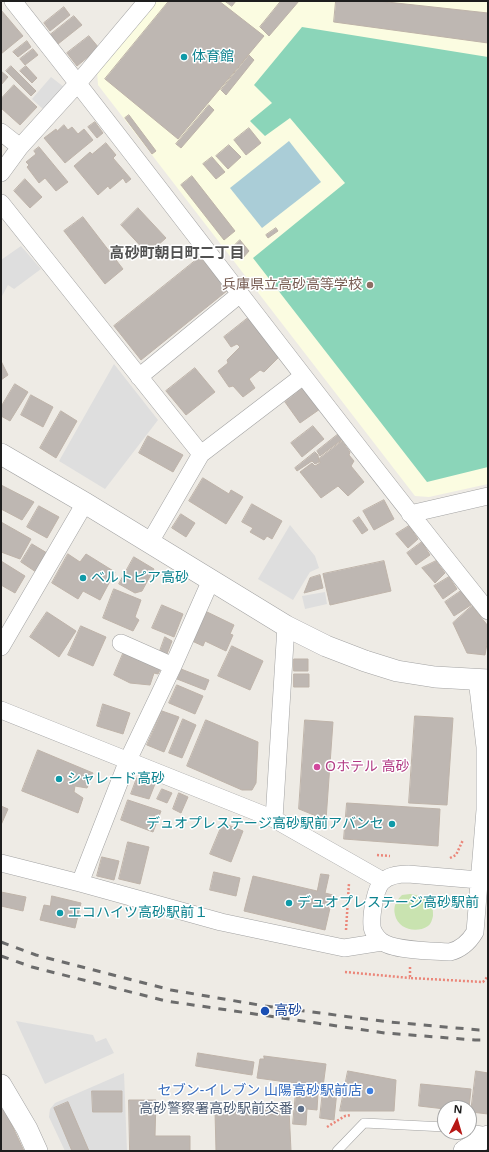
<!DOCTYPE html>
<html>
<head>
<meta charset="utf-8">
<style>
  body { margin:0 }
  #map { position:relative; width:489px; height:1152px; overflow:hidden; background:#eeebe5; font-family:"Noto Sans",sans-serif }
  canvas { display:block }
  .frame { position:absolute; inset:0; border:2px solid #1e1e1e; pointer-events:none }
  .north { position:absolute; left:437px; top:1100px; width:40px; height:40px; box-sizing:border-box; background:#fff; border:1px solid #a5a5a5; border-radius:50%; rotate:5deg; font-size:11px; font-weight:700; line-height:16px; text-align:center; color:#1e1e1e }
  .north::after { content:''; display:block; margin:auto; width:14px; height:18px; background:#b71715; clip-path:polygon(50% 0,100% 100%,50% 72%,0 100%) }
</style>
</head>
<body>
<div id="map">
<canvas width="489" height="1152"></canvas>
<div class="frame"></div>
<div class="north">N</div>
</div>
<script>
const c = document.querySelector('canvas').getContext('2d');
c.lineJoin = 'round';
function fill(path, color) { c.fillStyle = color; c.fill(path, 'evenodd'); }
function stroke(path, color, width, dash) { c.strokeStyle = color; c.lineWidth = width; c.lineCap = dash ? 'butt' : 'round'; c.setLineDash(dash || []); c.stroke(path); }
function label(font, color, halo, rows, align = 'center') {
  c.font = font + ' "Noto Sans","Noto Sans JP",sans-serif'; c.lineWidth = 3; c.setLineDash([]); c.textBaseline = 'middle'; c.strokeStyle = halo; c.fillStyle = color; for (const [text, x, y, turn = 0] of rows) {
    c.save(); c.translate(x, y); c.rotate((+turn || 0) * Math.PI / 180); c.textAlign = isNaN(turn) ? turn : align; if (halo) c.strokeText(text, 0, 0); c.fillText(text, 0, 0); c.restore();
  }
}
const education = new Path2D(`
  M156,1h332v483l-59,13 -14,-1 -317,-411 -1,-14z`);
const grass = new Path2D(`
  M410,894c15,3 24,4 23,22 -1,4 -2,8 -5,10 -12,8 -30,3 -33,-11 -2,-9 1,-14 7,-20z`);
const pitch = new Path2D(`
  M302,27l186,30v410l-61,15 -174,-224 92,-75 -55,-65 -25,18 -15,-15 22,-18 -18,-18z`);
const parking = new Path2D(`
  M51,77l13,10 -20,23 -12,-11z
  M21,246l20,23 -27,20 -6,-4 -7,13v-38z
  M114,364l44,56 -53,69 -46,-28z
  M290,525l25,31 4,12 -9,4 -17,28 -35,-21z
  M325,592l2,12 -22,5 -3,-13z
  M16,1021l77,14 3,7 10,-4 8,15 -69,31z
  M124,1073l3,78h-62l-16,-34 1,-8 5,-6z`);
const water = new Path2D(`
  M289,141l32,41 -59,46 -32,-40z`);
const building = new Path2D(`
  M169,1h50l45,35 -86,103 -73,-60z
  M225,1h11l-4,5z
  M281,1h18l-30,35 -9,-9z
  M336,1h42l110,12v30l-154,-21z
  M64,7l6,8 -20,16 -6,-8z
  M1,10l22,26 -22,18z
  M74,16l8,9 -24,19 -8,-9z
  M89,36l10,12 -22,18 -10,-13z
  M27,41l4,6 -13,10 -5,-5z
  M33,49l5,6 -13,10 -5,-6z
  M249,55l5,5 -28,35 -5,-5z
  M11,66l25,25 -5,5 -25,-25z
  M26,66l11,12 -5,5 -12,-12z
  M1,71l7,6 -7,8z
  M14,85l23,22 -17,18 -19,-17v-9z
  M209,105l5,5 -33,38 -5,-4z
  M129,115l27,36 -4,3 -27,-36z
  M95,122l8,11 -6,5 -9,-11z
  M64,125l4,5 4,-3 6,7 6,-5 9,11 -28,23 -21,-25 12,-9 1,2z
  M249,128l12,15 -15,12 -12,-15z
  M106,143l10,12 -3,3 18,21 -5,4 -3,-5 -13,11 -2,-3 -10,9 -24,-29 16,-14 2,2z
  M229,145l12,12 -13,12 -12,-13z
  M39,147l29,35 -12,9 -11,-13 -6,5 -12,-16 2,-2 -3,-3 10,-8 -2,-3z
  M212,157l13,15 -9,7 -13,-15z
  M192,176l43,55 -11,9 -43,-55z
  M25,179l17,18 -12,11 -16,-17z
  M138,208l28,30 -18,16 -27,-29z
  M83,217l40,52 -18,15 -41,-53z
  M276,228l2,3 -10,7 -2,-3z
  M240,240l9,11 -7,8 -10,-11z
  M200,257l28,33 -87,70 -27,-34z
  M248,318l21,27 2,-2 11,11 -18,18 -4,-2 -11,9 6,9 -12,9 -10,-11 -4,1 -11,-16 10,-8 -1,-3 13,-13 -3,-3 -6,3 -7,-10z
  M1,361l7,14 -7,5z
  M195,368l20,24 -29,23 -20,-24z
  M15,384l13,8 -18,29 -9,-5v-9z
  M303,387l17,22 -20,14 -15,-21z
  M31,395l22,12 -10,20 -22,-12z
  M61,411l16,10 -21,37 -16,-10z
  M313,426l11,13 -22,18 -11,-14z
  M341,432l3,6 -24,18 -3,-5z
  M148,436l35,19 -10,17 -34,-19z
  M342,441l8,11 -1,3 5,6 -3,5 13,16 -16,14 -10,-10 -17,12 -21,-26 12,-9 3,3 5,-3 -1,-4z
  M315,452l3,3 1,7 -4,2 -3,-3 -15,10 -2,-3z
  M203,478l26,16 2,-4 12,7 -17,27 -37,-23z
  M1,485l33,17 -12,18 -21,-11z
  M384,500l10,19 -20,11 -11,-19z
  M252,504l30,17 -10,18 -5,-3 -3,4 -14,-8 3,-4 -11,-6z
  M39,506l20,11 -12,21 -20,-11z
  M181,514l14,9 -9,14 -14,-9z
  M359,517l9,13 -6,4 -9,-13z
  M1,522l30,17 -11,20 -19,-7z
  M409,526l9,13 -10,9 -12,-14z
  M422,542l8,13 -14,10 -9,-12z
  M32,544l15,9 -11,19 -15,-10z
  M68,554l12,8 6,-8 29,18 -15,28 -17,-9 -5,8 -26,-16z
  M134,557l20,12 -12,22 -7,2 -16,-9z
  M1,561l24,15 -10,17 -14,-8z
  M384,561l7,30 -61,14 -7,-31z
  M436,561l9,12 -10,10 -13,-15z
  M320,575l3,13 -19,5 6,-15z
  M449,577l8,12 -14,10 -9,-13z
  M114,589l27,11 -6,17 4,3 -6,11 -30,-13z
  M461,591l10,14 -17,11 -9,-14z
  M162,605l21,9 -9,23 -22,-9z
  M472,606l16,20v12l-3,17 -18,-2 -14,-30z
  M203,610l31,15 -4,9 3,1 -7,16 -21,-10 -2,5 -11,-5z
  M47,612l29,19 -17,26 -29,-20z
  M81,626l25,11 -13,29 -25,-11z
  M165,637l7,4 -5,13 -7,-3z
  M232,646l31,15 -13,29 -32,-14z
  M125,649l37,17 -4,8 -4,-1 -4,12 -20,-2 -16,-8z
  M294,659h14v12h-14z
  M181,669l28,11 -4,10 -28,-11z
  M294,674h15v13h-15z
  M177,685l26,11 -8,18 -26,-11z
  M103,704l27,9 -7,21 -26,-8z
  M162,711l17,6 -15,35 -17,-7z
  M415,716l38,2 -6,87 -38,-2z
  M183,719l13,6 -14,33 -13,-5z
  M206,720l52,22 -2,41 -4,7h-10l-55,-24z
  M305,720l28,2 -7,98 -27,-11z
  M38,750l55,23 -6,15 -12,-2 -1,6 9,6 -5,15 -56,-22z
  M137,778l18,6 -6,15 -18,-5z
  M162,789l10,4 -5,10 -10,-4z
  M179,793l9,4 -7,16 -8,-4z
  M128,800l33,11 -8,21 -32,-12z
  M347,803l93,6 -2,37 -94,-7z
  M1,806l7,3 -7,16z
  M223,823l20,8 -12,31 -21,-8z
  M128,842l21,5 -9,37 -21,-5z
  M102,857l17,4 -5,19 -17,-4z
  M214,872l26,6 -4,18 -26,-6z
  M321,874l8,1 -4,18 8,2 -8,35 -81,-19 9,-35 64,15z
  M1,892l25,5 -3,14 -22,-5z
  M52,896l29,7 -6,25 -35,-8 4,-15 6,1z
  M198,1053l56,9 -2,13 -56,-9z
  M264,1056l62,8 -3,23 -66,-9 3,-19h4z
  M348,1071l48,9 -2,31h-54z
  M476,1071l12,2v41l-17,-2z
  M421,1084l50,5 -2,19h-24v1l-26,-3z
  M323,1090l14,1 -3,29 -14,-2z
  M92,1091h30v21h-29z
  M296,1092l22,1 -1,17 -10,-1 -1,16 -13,-1z
  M129,1100h27l-1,36h35v15h-60z
  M68,1102l21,49h-17l-18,-43z
  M1,1104h1l22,47h-23z
  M289,1109l2,42h-75l-1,-40z`);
const path = new Path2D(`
  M377,855l13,1
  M450,858l6,-3 7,-15
  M346,930l3,-47
  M410,967v11l73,4 5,-6
  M345,972l65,6
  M327,1127l18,-11 6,-1`);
const service = new Path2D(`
  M469,1129l19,3
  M337,1151l27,-28 81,4`);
const minor = new Path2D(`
  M13,1c160,202 313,409 475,610
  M1,132l19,15
  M1,173l19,-26 58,-64 69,-82
  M1,203l200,251
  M139,377l101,-83
  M410,514l78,-18
  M150,542l51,-88 102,-78
  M121,643l52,23
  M1,647l84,-144
  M477,679l8,68v63l-10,122c-6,10 -13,17 -25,20 -16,-1 -57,-1 -69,-11 -4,-3 -9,-10 -9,-15 -1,-11 3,-37 10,-44 7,-7 18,-8 26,-8l71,6
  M1,710l273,109 109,62
  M274,819l12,-193
  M1,863l79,20 141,39 123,26 38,-6
  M80,883l48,-123 45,-94 38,-86`);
const tertiary = new Path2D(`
  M1,454l84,49 201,123 40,20 39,15 32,10 38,6 53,3
  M1,1085l26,44 10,22
  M464,1151l24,-15`);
const rail = new Path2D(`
  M1,942l35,13 135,35 94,16 125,16 89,8h9
  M1,956l31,11 134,34 219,32 90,7h13`);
const markers = [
  [184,57,4,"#0f9aa8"],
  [370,285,4,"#8d6e63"],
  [83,578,4,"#0f9aa8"],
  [317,767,4,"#d1479c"],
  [59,779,4,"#0f9aa8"],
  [392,824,4,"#0f9aa8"],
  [289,903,4,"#0f9aa8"],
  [60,913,4,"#0f9aa8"],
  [265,1011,5,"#1a4fb4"],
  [370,1091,4,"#3f7fe0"],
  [301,1109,4,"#5c6f8a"]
];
const cultureNames = [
  ["体育館",192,57],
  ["ベルトピア高砂",91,578],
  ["シャレード高砂",67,779],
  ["デュオプレステージ高砂駅前アバンセ",384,824,"right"],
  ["デュオプレステージ高砂駅前",297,903],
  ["エコハイツ高砂駅前１",68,913]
];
const educationNames = [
  ["兵庫県立高砂高等学校",362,285]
];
const hotelNames = [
  ["Oホテル 高砂",325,767]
];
const transitNames = [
  ["高砂",274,1011]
];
const shopNames = [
  ["セブン-イレブン 山陽高砂駅前店",362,1091]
];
const serviceNames = [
  ["高砂警察署高砂駅前交番",293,1109]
];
const neighbourhoodNames = [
  ["高砂町朝日町二丁目",177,254]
];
fill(education, '#fbfce1');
fill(grass, '#c9e3b0');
fill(pitch, '#8bd5b9');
fill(parking, '#dedede');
fill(water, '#aacdd7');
fill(building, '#beb7b2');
stroke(building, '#beb3a9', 1);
stroke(service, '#a2a2a2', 10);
stroke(minor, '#a2a2a2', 18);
stroke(tertiary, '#a2a2a2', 22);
stroke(path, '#eb8679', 2.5, [2, 2]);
stroke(service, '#fff', 9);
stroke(minor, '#fff', 17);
stroke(tertiary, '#fff', 21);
stroke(rail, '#6c6c6c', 3, [8, 8]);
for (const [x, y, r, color] of markers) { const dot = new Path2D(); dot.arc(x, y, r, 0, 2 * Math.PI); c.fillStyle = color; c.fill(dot); stroke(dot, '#fff', 1.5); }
label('14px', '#0d838f', '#fff', cultureNames, 'left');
label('14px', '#785e54', '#fff', educationNames, 'right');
label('14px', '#b23c85', '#fff', hotelNames, 'left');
label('14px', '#164399', '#fff', transitNames, 'left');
label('14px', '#366cbe', '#fff', shopNames, 'right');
label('14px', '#4e5e75', '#fff', serviceNames, 'right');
label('bold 15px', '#515151', '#fff', neighbourhoodNames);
</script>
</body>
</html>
